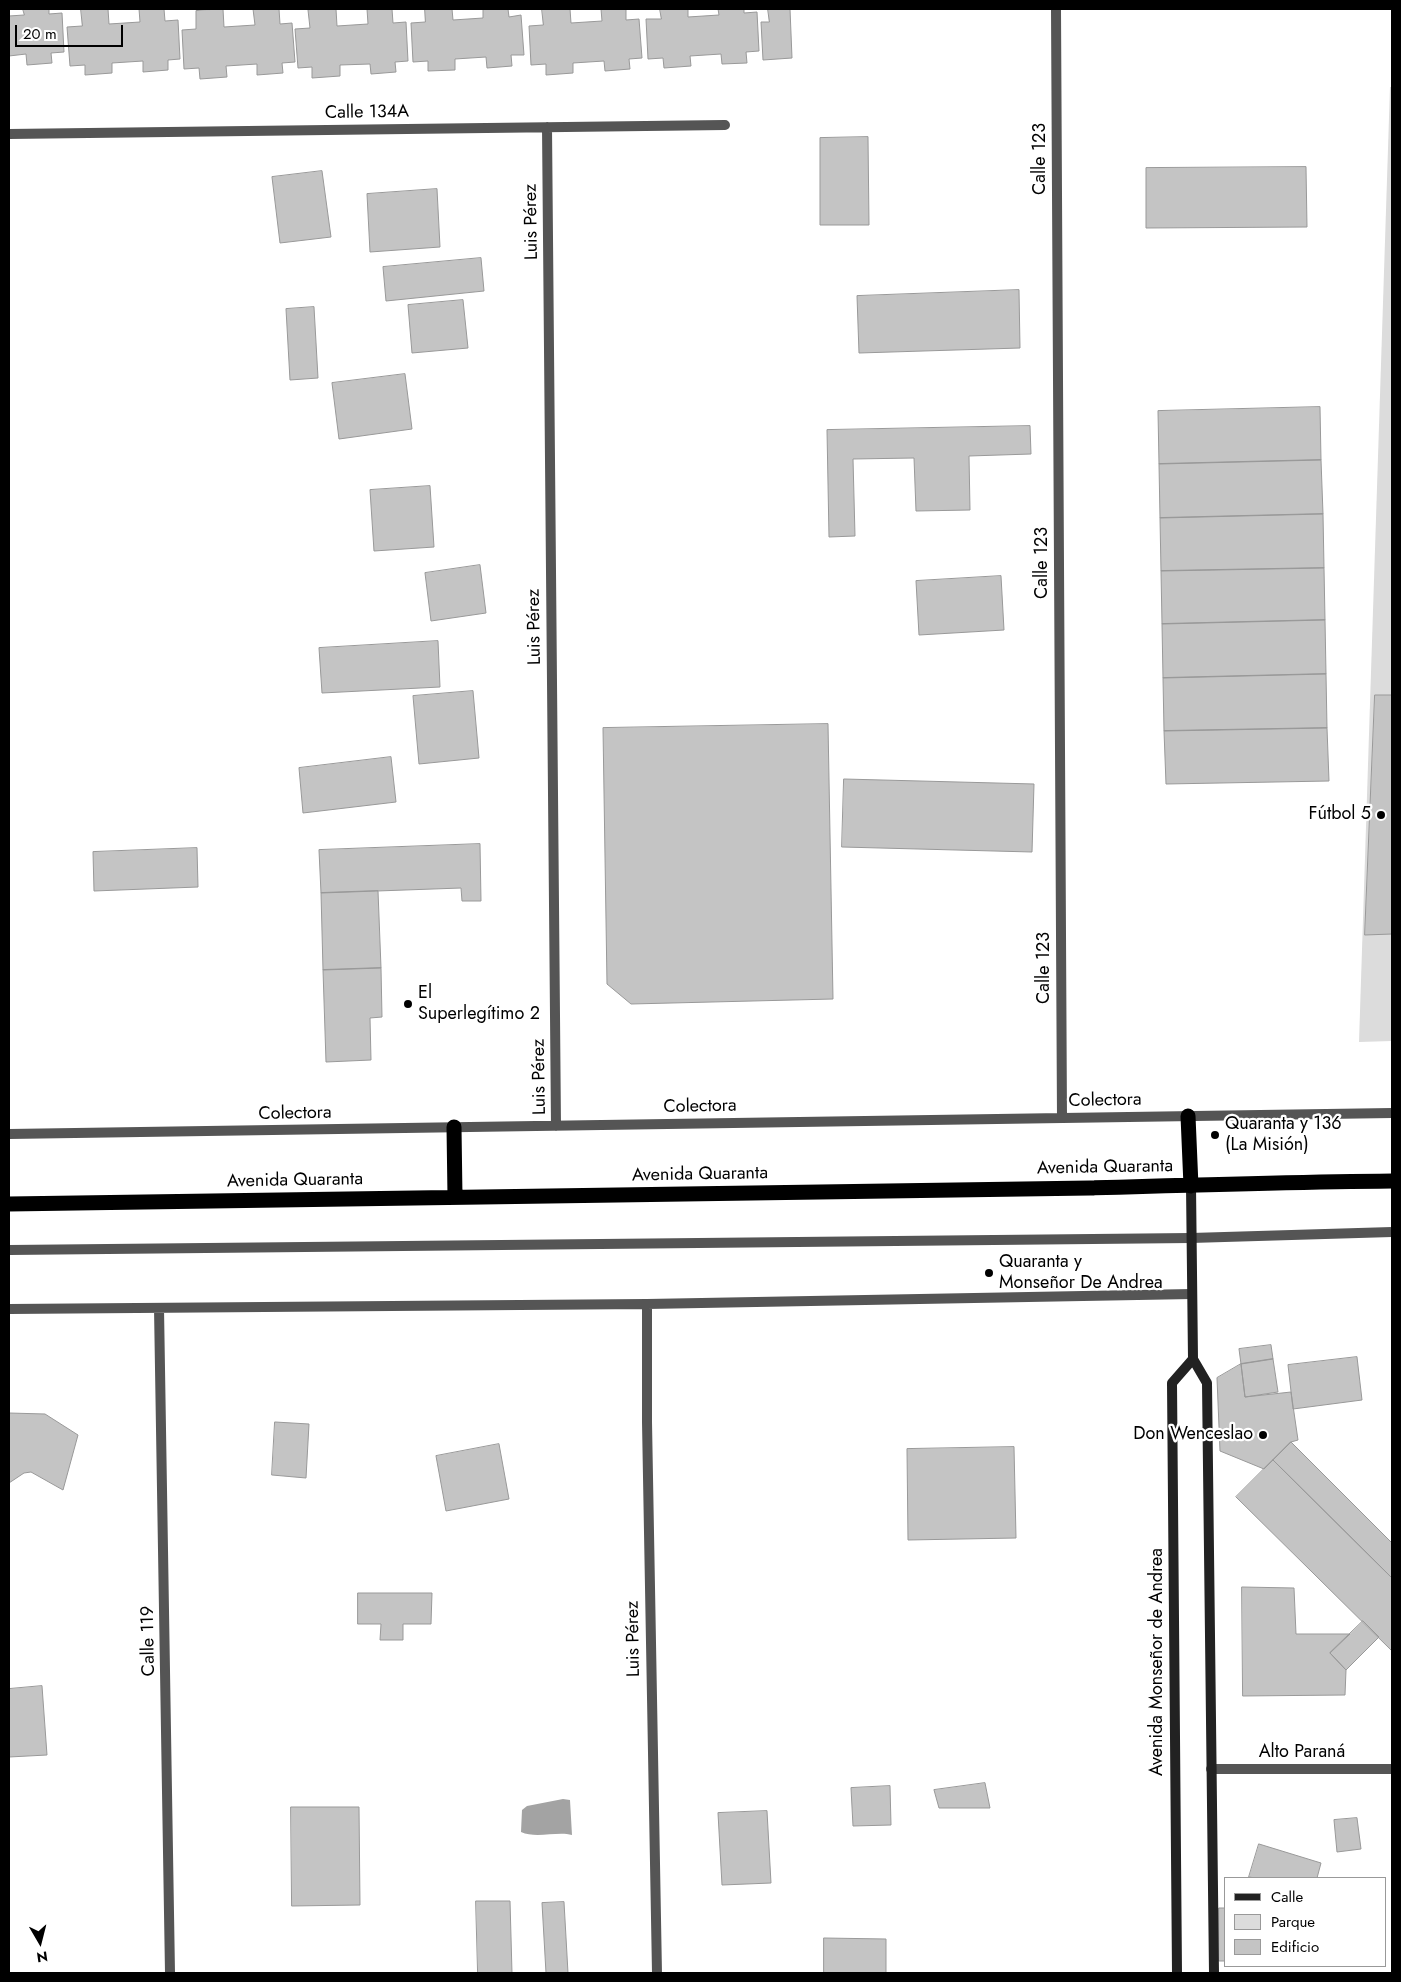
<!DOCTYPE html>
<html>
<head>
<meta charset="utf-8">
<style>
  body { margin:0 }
  #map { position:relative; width:1401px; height:1982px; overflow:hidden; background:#fff; font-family:Jost,sans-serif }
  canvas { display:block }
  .frame { position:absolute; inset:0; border:10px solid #000; pointer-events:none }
  .legend { position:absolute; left:1224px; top:1877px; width:162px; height:90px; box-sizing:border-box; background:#fff; border:1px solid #999; margin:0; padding:6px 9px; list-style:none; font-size:15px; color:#000 }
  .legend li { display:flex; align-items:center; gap:10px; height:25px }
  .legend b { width:25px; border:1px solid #999 }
  .north { position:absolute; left:15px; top:1917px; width:50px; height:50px; -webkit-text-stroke:4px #fff; paint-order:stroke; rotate:172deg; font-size:14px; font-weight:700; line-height:20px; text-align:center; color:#000 }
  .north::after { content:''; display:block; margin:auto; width:18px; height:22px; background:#000; clip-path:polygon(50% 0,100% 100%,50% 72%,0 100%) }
  .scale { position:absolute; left:15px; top:25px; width:108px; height:22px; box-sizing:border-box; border:2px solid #000; border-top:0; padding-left:6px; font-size:15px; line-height:18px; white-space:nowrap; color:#000; -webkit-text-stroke:4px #fff; paint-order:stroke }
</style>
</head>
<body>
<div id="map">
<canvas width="1401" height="1982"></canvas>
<div class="frame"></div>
<ul class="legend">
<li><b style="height:6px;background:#222"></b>Calle</li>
<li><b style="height:14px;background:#dcdcdc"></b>Parque</li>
<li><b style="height:14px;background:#c4c4c4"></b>Edificio</li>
</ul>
<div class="north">N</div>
<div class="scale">20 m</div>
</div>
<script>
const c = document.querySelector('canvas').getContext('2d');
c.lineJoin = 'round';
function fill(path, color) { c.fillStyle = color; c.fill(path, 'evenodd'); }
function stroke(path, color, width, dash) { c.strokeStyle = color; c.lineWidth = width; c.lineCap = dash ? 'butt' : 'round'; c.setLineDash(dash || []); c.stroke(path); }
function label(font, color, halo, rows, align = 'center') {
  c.font = font + ' Jost,sans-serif'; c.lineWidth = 4.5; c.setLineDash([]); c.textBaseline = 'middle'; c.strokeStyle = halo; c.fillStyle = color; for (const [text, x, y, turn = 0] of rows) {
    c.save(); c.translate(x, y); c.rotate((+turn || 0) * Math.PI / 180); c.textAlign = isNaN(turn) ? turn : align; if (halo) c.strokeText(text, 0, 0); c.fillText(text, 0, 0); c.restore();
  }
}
const green = new Path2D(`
  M1390,87h2v954l-33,1z`);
const water = new Path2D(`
  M563,1799l7,1 2,35c-15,-4 -36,4 -51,-3l1,-22 5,-4z`);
const building = new Path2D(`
  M23,9h26v5l13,-1 2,39 -13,1 1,10 -25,2 -1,-11 -17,2v-40l15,-1z
  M81,9h27l1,15 31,-2 -1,-13h25l1,12 13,-1 2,39 -12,1v10l-25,2v-11l-31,2v10l-27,2v-10l-15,1 -3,-39 15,-1z
  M223,9l1,18 31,-2 -2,-16h26l1,15 12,-1 3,39 -13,1 1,10 -26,2v-11l-31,2 1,11 -27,2 -1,-11 -15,1 -2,-39 14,-1v-18z
  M336,9l1,17 31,-2 -1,-15h25l1,14 13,-1 2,39 -13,1 1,10 -25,2 -1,-10 -30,1v11l-28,2v-11l-14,1 -3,-39 15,-1 -2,-18z
  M425,9h27l1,11 30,-2v-9h25l1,8 12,-2 3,40h-13l1,11 -25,2 -1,-11 -31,2v11l-27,1v-10l-15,1 -2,-39 14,-1z
  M542,9h28l1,14 31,-2 -1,-12h25v11l13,-1 3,39 -13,1 1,10 -25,2 -1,-10 -31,2v10l-27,2v-11l-15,1 -2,-39 14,-1z
  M660,9h28v8l31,-2 -1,-6h26v4l13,-1 2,39 -13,1 1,11 -25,1 -1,-10 -31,2 1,10 -27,2 -1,-10 -15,1 -2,-40h15z
  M768,9h22l2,49 -29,2 -2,-38h8z
  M868,137l1,88h-49v-87z
  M1306,167l1,60 -161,1v-60z
  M322,171l9,66 -51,6 -8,-66z
  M437,189l3,58 -70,5 -3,-58z
  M481,258l3,33 -98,10 -3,-34z
  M1019,290l1,58 -161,5 -2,-57z
  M463,300l5,48 -56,5 -4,-48z
  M314,307l4,71 -28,2 -4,-71z
  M405,374l7,55 -73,10 -7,-56z
  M1320,407l1,53 -162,4 -1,-53z
  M1030,426l1,28 -62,2 1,54 -54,1 -2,-53 -61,1 2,77 -26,1 -2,-107z
  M1321,460l2,54 -163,4 -1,-54z
  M430,486l4,61 -60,4 -4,-61z
  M1323,514l1,54 -163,3 -1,-53z
  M480,565l6,48 -55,8 -6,-48z
  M1324,568l1,52 -163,4 -1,-53z
  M1001,576l3,54 -85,5 -3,-54z
  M1325,620l1,54 -163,4 -1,-54z
  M438,641l2,46 -118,6 -3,-45z
  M1326,674l1,54 -163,3 -1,-53z
  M473,691l6,67 -60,6 -6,-68z
  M1375,695h17v239l-27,1z
  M828,724l5,275 -202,5 -24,-20 -4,-256z
  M1327,728l2,53 -163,3 -2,-53z
  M391,757l5,45 -93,11 -4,-45z
  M844,779l190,5 -2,68 -190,-5z
  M480,844l1,57h-19l-1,-13 -140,5 -2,-43z
  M197,848l1,39 -104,4 -1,-39z
  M378,891l3,77 -58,2 -2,-77z
  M381,968l1,49 -12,1 1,42 -45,2 -3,-92z
  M1271,1345l2,14 -32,5 -2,-15z
  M1357,1357l5,43 -69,9 -5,-44z
  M1273,1359l5,33 -33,5 -4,-33z
  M1241,1364l4,33 46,-5 7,48 -7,2 -27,27 -44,-18 -3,-73z
  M9,1413l36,1 33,21 -15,55 -32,-18 -7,1 -15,10z
  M275,1422l34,2 -3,54 -34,-3z
  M1291,1442l101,101v35l-119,-118z
  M499,1444l10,55 -63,12 -10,-55z
  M1014,1447l2,91 -108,2 -1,-91z
  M1273,1460l119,118v73l-156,-154z
  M1242,1587l52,1 2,46h54l-20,19 16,17 -1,25 -102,1z
  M358,1593h74l-1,31h-28v16h-23l1,-16h-23z
  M1363,1621l16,16 -33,33 -16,-17z
  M42,1686l5,69 -38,2v-68z
  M985,1783l5,25h-51l-5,-18z
  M890,1786l1,39 -38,1 -2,-38z
  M291,1807h68l1,98 -68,1z
  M767,1811l4,72 -49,2 -4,-72z
  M1357,1818l4,31 -24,3 -3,-32z
  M1259,1844l62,19 -4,15h-62l-6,-1z
  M476,1901h34l2,72h-34z
  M564,1902l4,71h-22l-4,-70z
  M1219,1908h6v53h-6z
  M824,1938l62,1v34h-62z`);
const street = new Path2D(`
  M1056,9l6,1109
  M547,127l9,999
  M9,134l716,-9
  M9,1134l1383,-21
  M9,1250l1182,-12 201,-6
  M647,1304v118l10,551
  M159,1308l11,665
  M9,1309l638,-5 545,-10
  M1211,1769h181`);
const secondary = new Path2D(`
  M1191,1186l2,173 14,24 7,590
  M1177,1973l-5,-590 21,-24`);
const highway = new Path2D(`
  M1188,1116l3,70
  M454,1127l1,70
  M9,1204l1081,-16c101,-3 201,-6 302,-7`);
const markers = [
  [1381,815,5,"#000"],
  [408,1004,5,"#000"],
  [1215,1135,5,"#000"],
  [989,1273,5,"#000"],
  [1263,1435,5,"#000"]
];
const streetNames = [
  ["Calle 134A",367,113,-1],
  ["Calle 123",1041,159,-90],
  ["Luis Pérez",532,222,-91],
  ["Calle 123",1043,563,-90],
  ["Luis Pérez",535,627,-91],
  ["Calle 123",1045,968,-90],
  ["Luis Pérez",540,1077,-91],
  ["Colectora",1105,1101,-1],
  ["Colectora",700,1107,-1],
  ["Colectora",295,1114,-1],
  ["Avenida Quaranta",1105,1168,-1],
  ["Avenida Quaranta",700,1175,-1],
  ["Avenida Quaranta",295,1181,-1],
  ["Luis Pérez",634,1639,-91],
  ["Calle 119",149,1641,-91],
  ["Avenida Monseñor de Andrea",1158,1662,-90],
  ["Alto Paraná",1302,1753]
];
const poiNames = [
  ["Fútbol 5",1371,815,"right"],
  ["El",418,994],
  ["Superlegítimo 2",418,1015],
  ["Quaranta y 136",1225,1125],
  ["(La Misión)",1225,1146],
  ["Quaranta y",999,1263],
  ["Monseñor De Andrea",999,1284],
  ["Don Wenceslao",1253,1435,"right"]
];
fill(green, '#dcdcdc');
fill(water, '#a3a3a3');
fill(building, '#c4c4c4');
stroke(building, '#999', 1);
stroke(street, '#555', 10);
stroke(secondary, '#222', 10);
stroke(highway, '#000', 15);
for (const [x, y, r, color] of markers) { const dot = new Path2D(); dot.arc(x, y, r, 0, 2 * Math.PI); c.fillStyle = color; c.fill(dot); stroke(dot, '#fff', 2); }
label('18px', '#000', '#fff', streetNames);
label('18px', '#000', '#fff', poiNames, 'left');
</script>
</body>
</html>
